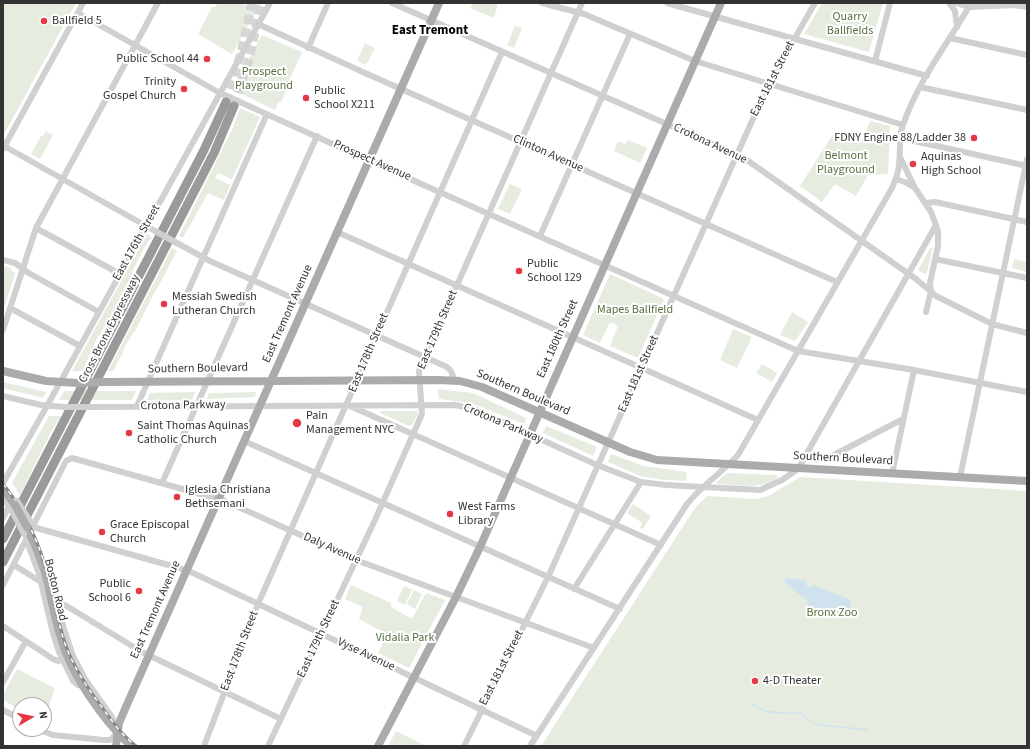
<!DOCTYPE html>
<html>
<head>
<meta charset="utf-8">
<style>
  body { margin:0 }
  #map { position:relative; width:1030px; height:749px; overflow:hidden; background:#fff; font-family:"Source Sans 3",sans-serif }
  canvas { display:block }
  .frame { position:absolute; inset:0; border:4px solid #333; pointer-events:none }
  .north { position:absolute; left:12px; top:697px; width:40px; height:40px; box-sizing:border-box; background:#fff; border:1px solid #adadad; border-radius:50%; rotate:81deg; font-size:11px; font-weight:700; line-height:16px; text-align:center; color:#333 }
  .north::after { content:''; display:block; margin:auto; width:14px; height:18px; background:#e63946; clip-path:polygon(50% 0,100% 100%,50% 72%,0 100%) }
</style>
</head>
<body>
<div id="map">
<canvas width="1030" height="749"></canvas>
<div class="frame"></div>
<div class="north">N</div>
</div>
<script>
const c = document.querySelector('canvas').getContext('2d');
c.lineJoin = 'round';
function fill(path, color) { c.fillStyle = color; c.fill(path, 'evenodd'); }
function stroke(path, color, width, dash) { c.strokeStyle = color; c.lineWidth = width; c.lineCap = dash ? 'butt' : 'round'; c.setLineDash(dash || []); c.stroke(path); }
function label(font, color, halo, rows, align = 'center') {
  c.font = font + ' "Source Sans 3",sans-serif'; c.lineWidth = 4; c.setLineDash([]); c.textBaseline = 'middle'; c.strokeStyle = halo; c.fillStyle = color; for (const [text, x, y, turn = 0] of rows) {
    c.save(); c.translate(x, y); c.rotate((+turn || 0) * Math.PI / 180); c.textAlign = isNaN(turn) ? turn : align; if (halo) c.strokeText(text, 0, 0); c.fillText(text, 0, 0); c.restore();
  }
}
const green = new Path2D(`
  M3,3h73l-73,133z
  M218,3h25v2l19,-2 -2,3h-1l-27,48 -34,-20 14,-27h3z
  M473,3h25l-4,15 -24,-10z
  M822,3h61l-14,49 -65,-18z
  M515,26l7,2 -8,20 -7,-3z
  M262,35l40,17 -14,31 1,1 -8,18 -2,-1 -4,9 -43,-21z
  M365,43l10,5 -9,17 -9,-4z
  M240,108l20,9 -28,62 -14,-6 -3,5 15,7 -6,15 -16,-7 -25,45 -4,-2 53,-106z
  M870,121l20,5 -2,48 -20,1 -12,21 -21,-12 -13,18 -22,-16 34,-53 28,9z
  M46,131l7,4 -13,24 -9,-5 10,-18h2z
  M628,140l19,8 -7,15 -26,-12 4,-10 7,3z
  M510,184l12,5 -12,25 -12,-5z
  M147,234l5,3 -8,11 -12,24 -2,7 -9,16 -10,22 -15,23 -13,31h-11z
  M172,248l5,3 -21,40h-1l-20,40h-1l-11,19 1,1 -11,20h-5z
  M930,248h3l-7,27 -8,-5z
  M1014,259l13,3v10l-15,-4z
  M3,266l7,2 5,6 -12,37z
  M610,274l54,25 -26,59 -28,-12 8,-20 -8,-4 -10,21 -17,-8z
  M792,312l16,10 -13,19 -15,-6z
  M733,329l19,8 -15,31 -17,-8z
  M762,364l15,9 -5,9 -16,-9z
  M3,382l43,10 -3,6 -40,-10z
  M438,389l35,4 53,25 -2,6 -53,-21 -32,-4z
  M64,391h72l-4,9h-73z
  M195,392l-3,8h-45l3,-7z
  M256,392l-1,5 -48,2 2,-6z
  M380,411h37l1,3 -6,11 -3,1 -29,-13z
  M49,416h12l-10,16 -31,63 -8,-12z
  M546,426l51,21 -4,9 -50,-23z
  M611,454l33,12 43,6 -1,9 -22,-1 -24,-4 -32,-14z
  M727,473l49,2 2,2c-13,14 -44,7 -61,7v-2z
  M800,477l227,14v255h-486l154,-238 12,-12 50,3 11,-3z
  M633,504l18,12 -8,13 -3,-1 2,-4 -1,-2 -14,-9z
  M351,585l40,18v4l21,12 14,-26 19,7 -36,68 -31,-15 9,-19 -28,-15 4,-12 -18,-8z
  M404,586l8,4 -7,15 -8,-4z
  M414,590l8,4 -7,15 -8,-5z
  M17,669l38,19 -11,33v-16h-24v5l-17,-10v-5z
  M396,731l30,15h-38z`);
const water = new Path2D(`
  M786,578l17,2 4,2 -1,3 3,3 5,-3 37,15 -1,10c-16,7 -25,9 -41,1l-2,-11 -14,-10 -10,-10z`);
const stream = new Path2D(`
  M752,704l13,7 14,2h22l13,11 53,6`);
const highwayTunnel = new Path2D(`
  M226,102l15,-49 11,-50
  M234,106l16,-50 11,-53`);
const minor = new Path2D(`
  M392,3l352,155 172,121 20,17 56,28 35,9
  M542,3l42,11 111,47 208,64
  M667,3l260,73
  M949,3l6,8 2,16
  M956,3l13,4 45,-2 13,2
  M78,13l142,80 181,82 397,176 116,19 113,22
  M258,24l107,49 472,209
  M950,38l77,17
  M308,48l20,-45
  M875,61l15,-58
  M920,87l107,23
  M901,132l13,9 113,25
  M4,146l151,85
  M3,149l80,-146
  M900,157l15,31
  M896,179l9,3 10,6 16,24 7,19v15l-8,37 1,8 -5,21
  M925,203l10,-1 92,20
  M36,228l84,46
  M337,232l421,188
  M540,236l90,-202
  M175,242l35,19 237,106 4,4 4,10
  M935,259l92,19
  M3,260l12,3 12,9 72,40
  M10,308l70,38
  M3,330l33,-102 122,-225
  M3,396l38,9 24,2
  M137,406l130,-292
  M350,406l311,139
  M90,407l365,-2 19,4 123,56 44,17 25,3 94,5 22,-10 16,-11 138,-244
  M244,441l376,168
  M816,460l14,-3 73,-38
  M892,474l22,-104
  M960,477l67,-318
  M3,483l44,-77 223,-403
  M162,483l155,-347
  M3,497l9,14
  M3,518l6,-12
  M33,527l146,41 14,5 344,163
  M26,539l13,35 14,59 6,19 14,29 5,4 5,1
  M14,565l27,17
  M3,585l63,-124 6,-3 153,43 131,59 238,88
  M574,589l67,-107
  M55,606l10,-1 77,47 139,67
  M3,626l50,33 5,2 4,-1
  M3,682l23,-41
  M3,710l17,9
  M37,729l16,6 51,5h6l8,-8 -6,-15 -27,-38 -12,-23 -10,-30 -10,-44 -3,-9 -5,-5
  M204,746l54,-142 244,-552
  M268,746l107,-226 47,-106 -3,-43 163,-368
  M464,746l84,-169 221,-494 46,-80
  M530,746l157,-242c9,-11 19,-20 30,-29 7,-7 14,-12 21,-20l154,-267c3,-8 7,-15 7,-24 2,-13 -1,-26 4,-39 14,-41 41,-77 63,-113l4,-9`);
const major = new Path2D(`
  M3,371l43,10 32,2
  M103,382l335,-2 22,1 22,6 148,65 27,8 370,21
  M3,488l12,17
  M27,527c7,15 13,30 18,45 6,23 9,46 17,69 10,34 41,79 67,103v2
  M116,746l3,-23 6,-14 314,-706
  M378,746l78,-149 24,-50 241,-544`);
const highway = new Path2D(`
  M3,539l201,-389 22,-48
  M3,562l211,-409 20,-47`);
const rail = new Path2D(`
  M3,484c22,27 37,61 46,95 6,22 9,44 16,65 9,24 23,45 39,66 9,13 19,26 32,36`);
const minorBridge = new Path2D(`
  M155,231l20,11
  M65,407h25
  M17,501l13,20
  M12,511l12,23`);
const majorBridge = new Path2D(`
  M78,383l25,-1
  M15,505l12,22`);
const markers = [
  [44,21,4,"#e63946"],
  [207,59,4,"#e63946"],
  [184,89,4,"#e63946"],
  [306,98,4,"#e63946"],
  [974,138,4,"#e63946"],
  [913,164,4,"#e63946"],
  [519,271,4,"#e63946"],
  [164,304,4,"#e63946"],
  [297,423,5,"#e63946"],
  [129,433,4,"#e63946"],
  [177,497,4,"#e63946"],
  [450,514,4,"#e63946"],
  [102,532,4,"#e63946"],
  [139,591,4,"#e63946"],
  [755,681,4,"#e63946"]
];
const parkNames = [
  ["Quarry",850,17],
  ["Ballfields",850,31],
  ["Prospect",264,72],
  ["Playground",264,86],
  ["Belmont",846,156],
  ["Playground",846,170],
  ["Mapes Ballfield",635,310],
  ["Bronx Zoo",832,613],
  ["Vidalia Park",405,638]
];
const poiNames = [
  ["Ballfield 5",52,21],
  ["Public School 44",199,59,"right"],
  ["Trinity",176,82,"right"],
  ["Gospel Church",176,96,"right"],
  ["Public",314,91],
  ["School X211",314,105],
  ["FDNY Engine 88/Ladder 38",966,138,"right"],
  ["Aquinas",921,157],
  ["High School",921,171],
  ["Public",527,264],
  ["School 129",527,278],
  ["Messiah Swedish",172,297],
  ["Lutheran Church",172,311],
  ["Pain",306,416],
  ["Management NYC",306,430],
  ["Saint Thomas Aquinas",137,426],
  ["Catholic Church",137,440],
  ["Iglesia Christiana",185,490],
  ["Bethsemani",185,504],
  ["West Farms",458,507],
  ["Library",458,521],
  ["Grace Episcopal",110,525],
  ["Church",110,539],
  ["Public",131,584,"right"],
  ["School 6",131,598,"right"],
  ["4-D Theater",763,681]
];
const streetNames = [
  ["East 181st Street",773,79,-63],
  ["Crotona Avenue",710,144,25],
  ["Clinton Avenue",548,154,24],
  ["Prospect Avenue",372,161,24],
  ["East 176th Street",137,243,-61],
  ["East Tremont Avenue",288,314,-66],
  ["Cross Bronx Expressway",110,329,-63],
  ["East 179th Street",438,330,-67],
  ["East 180th Street",558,339,-66],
  ["East 178th Street",369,353,-67],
  ["Southern Boulevard",198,369,-1],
  ["East 181st Street",639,374,-66],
  ["Southern Boulevard",523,393,23],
  ["Crotona Parkway",183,406,-1],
  ["Crotona Parkway",503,424,23],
  ["Southern Boulevard",843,459,3],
  ["Daly Avenue",332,549,24],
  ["Boston Road",55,590,76],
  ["East Tremont Avenue",156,610,-66],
  ["East 179th Street",319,639,-65],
  ["East 178th Street",240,651,-69],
  ["Vyse Avenue",366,655,25],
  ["East 181st Street",502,668,-63]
];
const neighbourhoodNames = [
  ["East Tremont",430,31]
];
fill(green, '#e6ecdf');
fill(water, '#cfe2ee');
stroke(stream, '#cfe2ee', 1.5);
stroke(highwayTunnel, '#d6d6d6', 9, [9, 4.5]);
stroke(minor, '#d0d0d0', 6);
stroke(major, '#ababab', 8);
stroke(highway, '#9a9a9a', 9);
stroke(rail, '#888', 3);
stroke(rail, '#fff', 1.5, [4.5]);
stroke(minorBridge, '#d0d0d0', 6);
stroke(majorBridge, '#ababab', 8);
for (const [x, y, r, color] of markers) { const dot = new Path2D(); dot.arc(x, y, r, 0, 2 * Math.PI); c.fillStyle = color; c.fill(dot); stroke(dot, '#fff', 1.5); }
label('12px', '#56703f', '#fff', parkNames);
label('12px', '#333', '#fff', poiNames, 'left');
label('12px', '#333', '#fff', streetNames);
label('bold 13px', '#000', '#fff', neighbourhoodNames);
</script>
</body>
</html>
